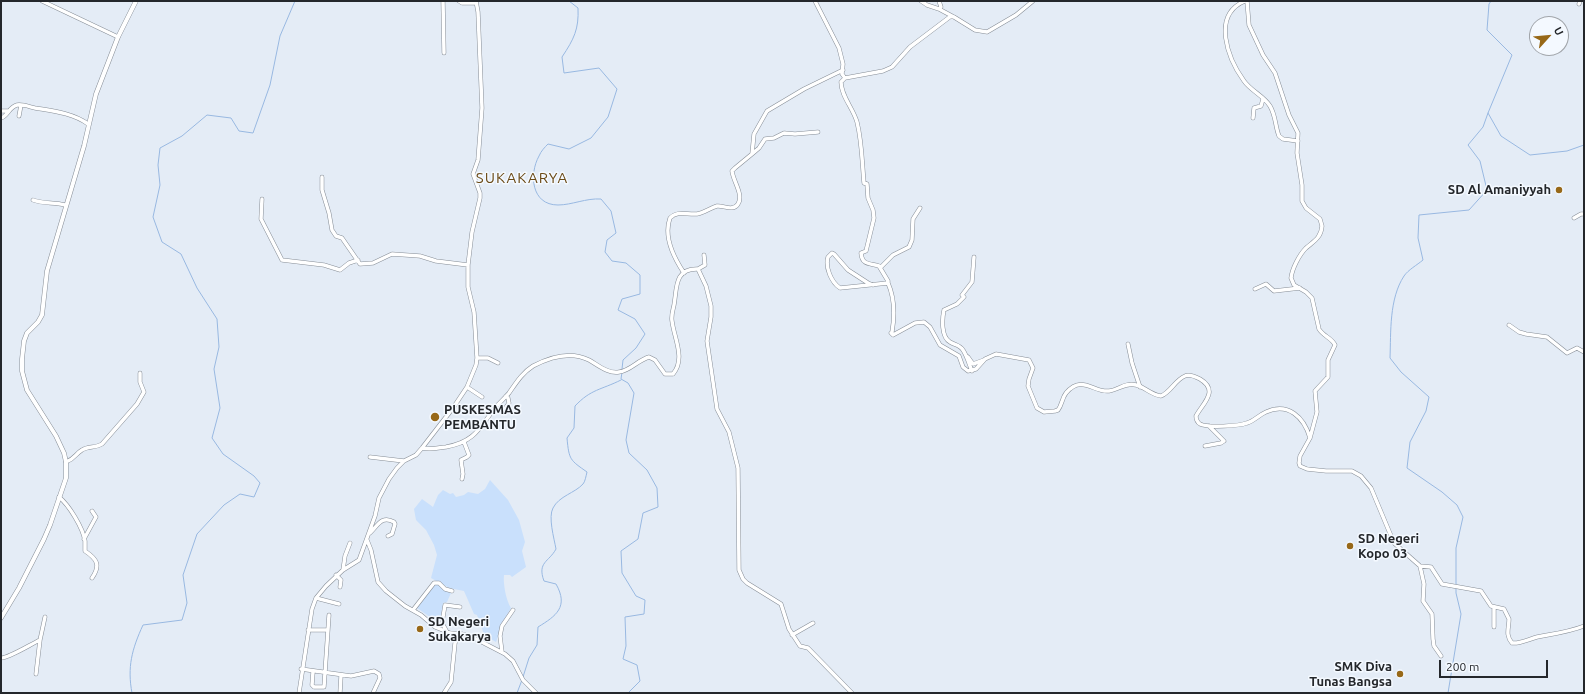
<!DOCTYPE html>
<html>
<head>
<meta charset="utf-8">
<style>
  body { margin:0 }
  #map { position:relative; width:1585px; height:694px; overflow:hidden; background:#e4ecf6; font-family:Ubuntu,sans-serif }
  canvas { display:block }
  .frame { position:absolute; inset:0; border:2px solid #24272b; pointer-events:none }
  .north { position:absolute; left:1529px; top:16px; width:40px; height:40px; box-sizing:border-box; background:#f4f9ff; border:1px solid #a1a5aa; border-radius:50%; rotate:63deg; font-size:11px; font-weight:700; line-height:16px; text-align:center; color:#24272b }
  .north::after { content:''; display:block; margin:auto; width:14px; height:18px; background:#976818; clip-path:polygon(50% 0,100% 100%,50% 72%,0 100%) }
  .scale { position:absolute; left:1439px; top:660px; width:109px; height:18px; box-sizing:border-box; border:2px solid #24272b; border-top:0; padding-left:5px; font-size:12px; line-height:14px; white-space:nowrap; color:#24272b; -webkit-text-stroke:3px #f4f9ff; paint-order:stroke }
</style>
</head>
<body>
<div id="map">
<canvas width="1585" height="694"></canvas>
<div class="frame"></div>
<div class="north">U</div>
<div class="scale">200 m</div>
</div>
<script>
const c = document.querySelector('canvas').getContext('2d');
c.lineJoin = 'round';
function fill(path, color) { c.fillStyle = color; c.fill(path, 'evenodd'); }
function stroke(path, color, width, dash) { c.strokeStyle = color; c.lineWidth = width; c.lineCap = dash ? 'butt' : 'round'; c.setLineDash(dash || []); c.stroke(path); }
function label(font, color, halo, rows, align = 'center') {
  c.font = font + ' Ubuntu,sans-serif'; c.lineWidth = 3; c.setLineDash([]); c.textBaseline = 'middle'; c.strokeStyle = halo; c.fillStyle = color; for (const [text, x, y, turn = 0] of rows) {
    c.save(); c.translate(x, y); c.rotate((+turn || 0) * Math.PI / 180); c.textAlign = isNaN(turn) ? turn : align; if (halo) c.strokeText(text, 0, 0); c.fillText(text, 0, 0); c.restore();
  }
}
const green = new Path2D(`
  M490,480l18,20 11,20 6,22 -3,9 4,16 -14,10 -2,-2h-6c-1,9 2,25 7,33l-7,12 -8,22 -12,-7 -3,-10 -4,-10 -3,-1 -10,-23 -15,-3 -18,-10 6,-23 -3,-10 -8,-15 -10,-10 -2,-11 8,-10 11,8 5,-12 5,-5 7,4 3,-1 3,4 8,-2 4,-3 10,2 7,-5z
  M436,583l15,10 -4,9 -4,1 -3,21 -23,-16z`);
const stream = new Path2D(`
  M569,1l9,7c1,21 -4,31 -16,49l2,16 35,-5 18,21 -9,28 -17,21 -22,11 -21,-5c-3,3 -7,7 -9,12 -10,18 -8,49 19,49 14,0 28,-7 43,-6l10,12 5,22 -9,7 -2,12 7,9 14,2 14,12v19l-18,5 -4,11 17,9 10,15 -9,14 -13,12 -1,9
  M1491,1l-2,3 -2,26 25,25 -24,58 13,23 29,19 37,-4 17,-6
  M622,372l-1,7 7,4 6,10 -8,47 3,13 18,17 10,18 1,19 -15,6 -5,26 -17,12 1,22 14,23 9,4 -1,14 -19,3 1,29 -3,13 14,6 3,16 -12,12
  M523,677l6,-19 8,-13 1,-18c18,-11 31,-20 18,-43l-12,-3c-7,-19 5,-19 12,-32 -2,-11 -8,-32 -3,-41 6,-12 22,-15 30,-24 2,-2 3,-8 4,-12 -17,-12 -18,-12 -20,-34l7,-10 1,-22c16,-17 26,-16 46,-26
  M132,693c-5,-26 0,-44 11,-68l39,-5 5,-17 -4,-28 14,-41 27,-29 16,-11 14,3 6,-14 -6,-7 -31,-22 -11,-16 8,-30 -6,-39 5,-22 -2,-28 -20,-31 -16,-34 -19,-12 -9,-25 7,-32 -2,-20 2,-17 22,-12 25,-21 24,3 8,13 14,2 17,-48 10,-49 15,-35
  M517,693l5,-13
  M1448,693l13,-79 -5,-21v-45l7,-31 -6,-12 -15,-13 -35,-24 3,-26 16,-31 3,-14 -28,-25 -11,-14c1,-26 -1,-59 14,-82 4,-6 13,-11 19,-16l-5,-22 1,-23 50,-5 18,-20 -7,-29 -12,-16 15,-18 5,-14`);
const minor = new Path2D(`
  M42,1l76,36
  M443,1l1,52
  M459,1l3,2h14
  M815,1l24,47 4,16 -1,10 3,4 -4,4c0,14 12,26 16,40 5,20 5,40 7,61l3,1 1,14 5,12 1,8 -8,33 -5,2c1,13 10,10 18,13l9,15v2c7,16 7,32 4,49l-1,1 2,2 22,-12 9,-1 6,5 10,18 19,11 4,11 5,4 8,-2 9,-10 11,-5 33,6 4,8 -4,11 -1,7 9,22 7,4 11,-1 3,-1c4,-5 4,-12 8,-17 16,-19 28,0 43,-2 9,-1 17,-9 27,-6 9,2 15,10 25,11 10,-4 14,-16 24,-20 4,-2 11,1 15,3 20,12 2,25 -4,37 0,3 1,6 4,8 8,4 39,2 47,-1 7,-2 12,-8 19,-11 22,-10 38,5 44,26
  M921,1l6,4 12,4 2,-2 -2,-6
  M1245,1c-34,14 -17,58 -1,80 7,10 20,15 26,25 6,10 5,20 9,30l4,3 15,2
  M1247,1l2,24 14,30 12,18 14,42 9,18 -1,20 5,32v16l4,7 14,11 2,7c-1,12 -8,15 -16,22 -7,7 -14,21 -15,30l3,7 12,7 6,6 7,31c4,7 13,9 16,16l-7,15v17l-13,14 2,21 -7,26 -10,18 -1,7 1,3 7,3 19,2h26l9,5 10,12 23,55 26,23 11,1 11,17 39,7 10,15 13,3 5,10c0,9 -4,16 3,24 8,1 17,-4 25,-6 16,-3 32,-5 47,-11
  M1579,4l1,-3
  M939,9l13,7
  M845,78l38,-7 9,-4 18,-20 41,-31 3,1 21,13 12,2 29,-17 17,-14
  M1,111h8
  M19,116l2,-11
  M1,118c7,-2 8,-11 16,-13 6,-1 13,2 18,3 18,3 38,5 53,16
  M1253,118l1,-10 7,-2 2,-7
  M752,154l7,-6 6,-9 9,-1 10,-5 11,1 23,-2
  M322,177v13l7,23 3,17 4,6 6,2 18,26 13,-1 19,-9 28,2 16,5 32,4
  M262,199l-1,20 21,41 42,5 16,5 9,-7 9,-3
  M33,200c11,4 21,2 32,5
  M1574,218l7,-4h3
  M881,267l12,-12 16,-8 3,-7 1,-21 7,-11
  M698,269l7,-4 -1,-10
  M684,273c-10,-15 -21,-36 -14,-55 8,-8 17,-3 27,-4 7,-1 13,-6 20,-8 6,-1 16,6 21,-2 6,-9 -5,-23 -6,-33l3,-3 17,-14 2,-20 13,-23 37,-22 39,-19
  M873,285l-5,-2 -20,-13 -14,-16 -2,-1 -4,4c-3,10 3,25 12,31l48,-5
  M1255,289l11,-5 8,7 26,-3
  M1509,325l10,7 7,2 21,3 20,16 10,-5 7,4
  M1128,344l4,19 8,24
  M968,357l5,7 11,-4
  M477,358h11l10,5
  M972,371c-3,-7 -5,-15 -9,-21 -3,-5 -8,-5 -13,-8 -9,-5 -8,-23 -6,-32l13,-6 7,-7 -2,-2 10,-13 2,-25
  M467,387l15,10
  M504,410l5,-7 -1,-5 -2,-2
  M1205,446l16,-3 3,-2 -15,-15
  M422,448c9,2 15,0 24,-1 28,-5 33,-18 48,-38 5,-6 10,-10 15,-16 7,-10 13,-20 24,-27 17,-9 38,-15 56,-6 9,5 19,14 30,12 11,-1 19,-12 30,-15l6,3 10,14h8c13,-15 1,-36 -1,-53 -1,-6 1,-11 2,-16 3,-16 0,-37 24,-36l8,17 5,20v11l-4,24 10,68 12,23 9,36 1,102 4,9 4,4 34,21 8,25 11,17 8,2 44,45
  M370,457l34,4
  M66,462c10,-4 9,-8 16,-12 6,-4 14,-2 20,-6l35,-40 7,-12 -4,-10v-9
  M462,479l1,-5 -2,-14 6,-3 2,-2 -5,-13
  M59,497c10,8 24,31 26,44 0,4 0,7 0,10 12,8 16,14 7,27
  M370,533c8,-8 12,-18 24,-11l1,2 -3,10 -4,2
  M84,539l12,-22 -4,-6
  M367,540l4,10 7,32 8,9 19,15 16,9 14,12 15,6 12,1 12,4 31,16 8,7 10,19 13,13
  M1420,566l4,18 -1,17 9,13 1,25 1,7 7,10
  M343,570l2,-14 5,-13
  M336,575l5,5 -1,7
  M316,598l23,6
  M1494,608v19
  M413,610l21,-27h5l6,6 7,2
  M308,630h19
  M447,632l-5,-9 3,-18 15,2
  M792,635l21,-12
  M502,652l-2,-16 2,-10 11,-16
  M1,658c8,0 30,-14 39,-18l5,-23
  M301,669l50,7 23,-5 5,3 1,4 -7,15
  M313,672l-1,13 2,2h10l5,-72
  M36,674l4,-34
  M299,693l13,-84 4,-11 10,-12 17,-16 16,-10 16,-44 4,-18 10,-19 8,-11 7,-7 12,-6 6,-7 31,-40 14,-21 9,-22 1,-7 -3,-46 -6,-25v-22l4,-33 8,-34v-5l-7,-19 5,-14 4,-52 -4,-96 -2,-11
  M340,693l1,-17
  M444,693l7,-11 4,-39 5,-9`);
const tertiary = new Path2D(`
  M1,618l18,-30 25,-49 6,-14 16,-47v-16l-2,-9 -8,-17 -29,-46 -5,-19v-12l2,-18 3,-8 11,-11 4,-7 5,-44 37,-125 12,-52 22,-57 18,-36`);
const markers = [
  [1559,190,4,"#976818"],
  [435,417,5,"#976818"],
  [1350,546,4,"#976818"],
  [420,629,4,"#976818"],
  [1400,674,4,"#976818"]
];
const poiNames = [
  ["SD Al Amaniyyah",1551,190,"right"],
  ["PUSKESMAS",444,410],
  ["PEMBANTU",444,425],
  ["SD Negeri",1358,539],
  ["Kopo 03",1358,554],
  ["SD Negeri",428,622],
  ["Sukakarya",428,637],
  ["SMK Diva",1392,667,"right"],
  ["Tunas Bangsa",1392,682,"right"]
];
const quarterNames = [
  ["SUKAKARYA",522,178]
];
fill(green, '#c9e0fc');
stroke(stream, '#98b8e1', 1);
stroke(minor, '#868d96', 4.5);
stroke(tertiary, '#868d96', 5);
stroke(minor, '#fff', 3.5);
stroke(tertiary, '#fff', 4);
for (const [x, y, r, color] of markers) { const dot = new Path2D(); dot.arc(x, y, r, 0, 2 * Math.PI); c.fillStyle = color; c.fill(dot); stroke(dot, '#f4f9ff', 1.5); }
label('bold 13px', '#24272b', '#f4f9ff', poiNames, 'left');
c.letterSpacing = '1px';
label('15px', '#6b4a16', '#f4f9ff', quarterNames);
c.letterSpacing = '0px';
</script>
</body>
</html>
